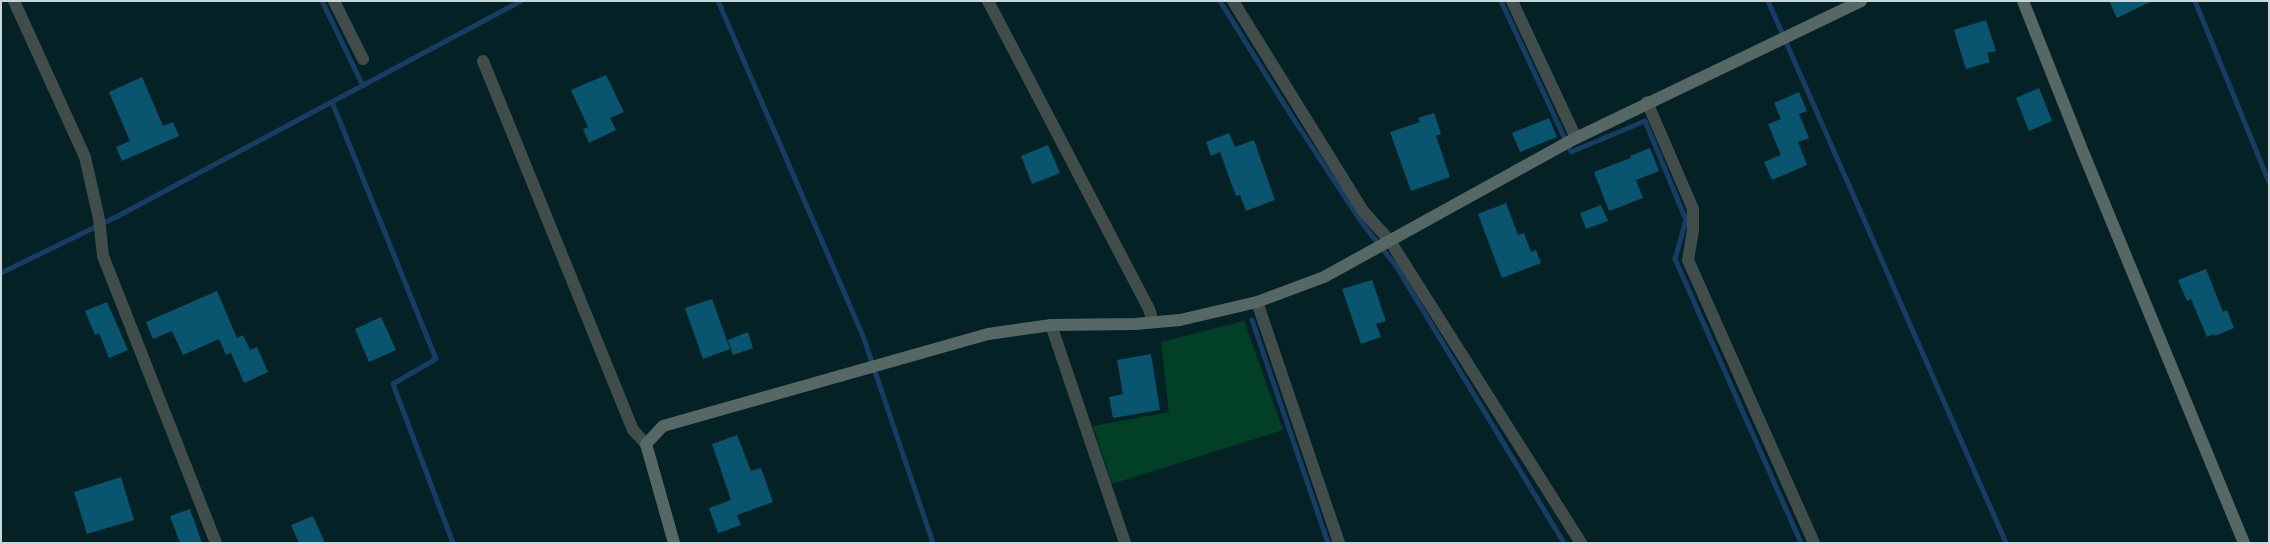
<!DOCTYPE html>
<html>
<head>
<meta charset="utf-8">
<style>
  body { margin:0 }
  #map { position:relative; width:2270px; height:544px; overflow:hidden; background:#042125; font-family:"Sofia Sans Condensed",sans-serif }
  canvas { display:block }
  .frame { position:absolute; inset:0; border:2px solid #c8d8da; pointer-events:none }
</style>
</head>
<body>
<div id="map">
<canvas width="2270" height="544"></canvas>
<div class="frame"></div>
</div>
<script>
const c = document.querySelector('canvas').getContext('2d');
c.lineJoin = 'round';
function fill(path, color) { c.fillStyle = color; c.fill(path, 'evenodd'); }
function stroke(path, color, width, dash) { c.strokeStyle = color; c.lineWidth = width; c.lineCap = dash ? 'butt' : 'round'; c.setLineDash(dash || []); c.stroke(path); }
const green = new Path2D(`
  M1244,321l39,109 -171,54 -19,-58 76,-14 -8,-70z`);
const stream = new Path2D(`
  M322,1l41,85
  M718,1l145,335 70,207
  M1220,1l69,111 73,111 34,43 168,277
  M1501,1l70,151 74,-31 41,99 -11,39 126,284
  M1768,1l238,542
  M2195,1l74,181
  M332,102l104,257 -43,25 60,159
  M1,273l119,-58 401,-214
  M1252,320l76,223`);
const building = new Path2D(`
  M2109,1h43l-35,17z
  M1986,20l10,31 -9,2 3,9 -24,7 -12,-39z
  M606,75l18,37 -14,6 6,12 -27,13 -6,-14 5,-2 -17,-37z
  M142,77l21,49 10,-4 6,14 -57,25 -6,-14 14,-6 -21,-49z
  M2039,88l13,33 -23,10 -13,-33z
  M1799,92l8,19 -8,3 10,24 -11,4 9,23 -35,15 -8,-18 17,-7 -13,-31 13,-5 -7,-16z
  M1434,113l7,21 -5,2 14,41 -39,14 -21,-59 30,-10 -2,-4z
  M1549,118l8,19 -37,15 -8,-19z
  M1229,133l6,14 19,-7 21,60 -29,11 -6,-16 -4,1 -16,-44 -9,4 -5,-14z
  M1048,145l12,28 -28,11 -11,-28z
  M1650,148l9,23 -23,9 7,18 -34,13 -15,-39 37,-14 -1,-2z
  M1506,203l12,32 6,-2 7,19 5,-2 5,13 -39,15 -24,-64z
  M1601,205l7,16 -22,8 -6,-16z
  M2206,269l17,43 4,-2 7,18 -19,8 -1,-2 -7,3 -16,-38 -4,2 -9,-21z
  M1372,280l14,41 -10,3 5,13 -20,7 -19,-55z
  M217,291l20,47 6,-3 7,15 7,-3 11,25 -24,11 -13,-30 -5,2 -7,-16 -36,16 -11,-24 -19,8 -7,-17z
  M712,299l18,50 -27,10 -18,-51z
  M107,302l21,48 -19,8 -10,-25 -4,2 -10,-24z
  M381,317l15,33 -27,12 -14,-33z
  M748,332l5,16 -20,7 -5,-15z
  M1151,354l9,56 -47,8 -4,-21 14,-3 -6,-34z
  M737,435l14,36 10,-3 12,34 -36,13 4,10 -23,8 -9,-25 22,-8 -19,-56z
  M121,477l13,43 -47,14 -13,-42z
  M190,509l12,34h-22l-10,-27z
  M313,516l12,27h-26l-8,-18z`);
const street = new Path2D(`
  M14,1l71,156 14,62 4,37 113,287
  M334,1l29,58
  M988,1l161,308 4,13
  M1233,1l130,210 27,30 191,302
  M1512,1l64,137
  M483,61l150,369 13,14
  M1647,102l46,107v21l-5,30 126,283
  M1257,302l82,241
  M1051,325l74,218`);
const secondary = new Path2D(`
  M2023,1l60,151 161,391
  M674,543l-28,-99 17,-18 325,-92 63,-9 84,-1 45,-4 77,-18 67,-25 248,-137 289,-139`);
fill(green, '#023f27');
stroke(stream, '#183d64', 5);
fill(building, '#095570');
stroke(street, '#414d4b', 12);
stroke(secondary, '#556865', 12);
</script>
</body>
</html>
